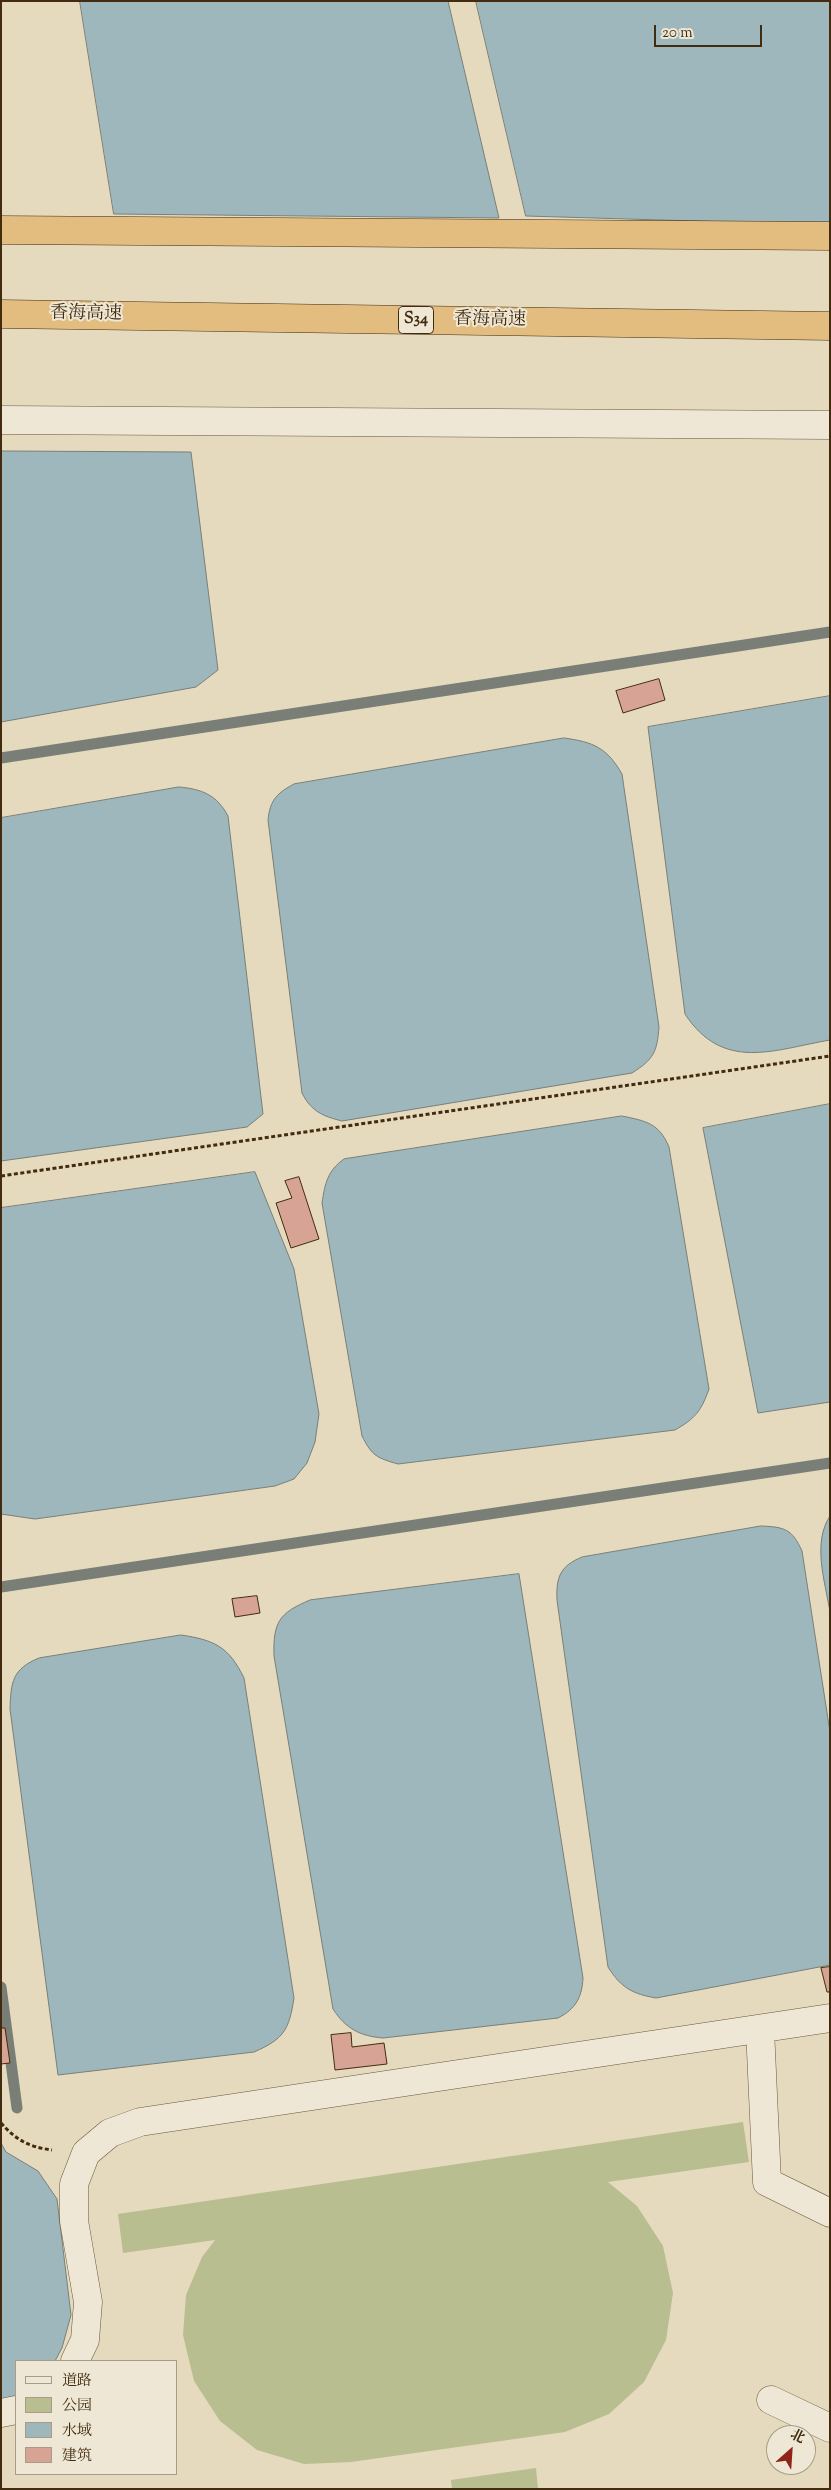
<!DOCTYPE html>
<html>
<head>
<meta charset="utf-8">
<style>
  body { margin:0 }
  #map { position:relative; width:831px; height:2490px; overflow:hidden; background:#e5dabe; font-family:"Sorts Mill Goudy","Noto Serif SC",serif }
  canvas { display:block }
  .frame { position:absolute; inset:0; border:2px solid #422b0f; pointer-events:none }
  .legend { position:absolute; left:15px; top:2360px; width:162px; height:115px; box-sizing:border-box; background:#eee7d5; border:1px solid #a99c86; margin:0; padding:6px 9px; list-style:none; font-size:15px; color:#422b0f }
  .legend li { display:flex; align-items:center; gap:10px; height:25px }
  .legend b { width:25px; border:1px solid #a99c86 }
  .north { position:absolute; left:766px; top:2425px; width:50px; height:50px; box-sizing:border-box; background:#eee7d5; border:1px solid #a99c86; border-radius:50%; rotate:26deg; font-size:14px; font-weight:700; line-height:20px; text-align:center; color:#422b0f }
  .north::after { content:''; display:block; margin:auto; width:18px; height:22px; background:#8f2418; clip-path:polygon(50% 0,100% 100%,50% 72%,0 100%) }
  .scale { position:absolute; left:654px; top:25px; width:108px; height:22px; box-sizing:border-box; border:2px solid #422b0f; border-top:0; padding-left:6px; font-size:15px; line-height:18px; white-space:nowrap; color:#422b0f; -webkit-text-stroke:4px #eee7d5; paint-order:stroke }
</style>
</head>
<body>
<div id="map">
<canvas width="831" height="2490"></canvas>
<div class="frame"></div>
<ul class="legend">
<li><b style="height:6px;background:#eee7d5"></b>道路</li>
<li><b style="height:14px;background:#b8be8f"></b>公园</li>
<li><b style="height:14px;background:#9db7bd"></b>水域</li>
<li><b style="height:14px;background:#d6a394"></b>建筑</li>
</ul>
<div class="north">北</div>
<div class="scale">20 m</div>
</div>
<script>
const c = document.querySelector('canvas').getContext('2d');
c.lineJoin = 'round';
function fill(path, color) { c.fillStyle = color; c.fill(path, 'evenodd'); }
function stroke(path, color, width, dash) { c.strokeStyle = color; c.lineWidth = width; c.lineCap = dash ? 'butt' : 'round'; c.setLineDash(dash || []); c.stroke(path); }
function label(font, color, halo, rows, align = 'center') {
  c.font = font + ' "Sorts Mill Goudy","Noto Serif SC",serif'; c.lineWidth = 4; c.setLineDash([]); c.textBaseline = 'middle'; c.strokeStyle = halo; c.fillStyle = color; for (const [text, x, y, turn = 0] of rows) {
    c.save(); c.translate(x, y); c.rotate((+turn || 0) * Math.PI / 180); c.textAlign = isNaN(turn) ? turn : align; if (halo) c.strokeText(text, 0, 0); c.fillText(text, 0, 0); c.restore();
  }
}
const green = new Path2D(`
  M743,2122l6,40 -141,20 29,24 26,40 10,47 -7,47 -22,42 -35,32 -44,18 -214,30 -47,2 -47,-14 -37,-29 -26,-40 -11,-46 3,-40 16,-38 13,-17 -92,13 -5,-39z
  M536,2468l2,21h-86l-1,-9z`);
const water = new Path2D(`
  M80,1h368l51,217 -385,-4z
  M476,1h354v224l-304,-9z
  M1,451l190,1 27,218 -22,17 -195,35z
  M830,696v344c-57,10 -107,32 -145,-26l-37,-287z
  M564,738c30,4 43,10 58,36l37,253c-2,25 -5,32 -27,46l-290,48c-20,-5 -31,-10 -40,-28l-34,-273c2,-20 9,-27 26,-36z
  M179,787c23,2 38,8 49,29l35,298 -16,13 -246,34v-343z
  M830,1104v298l-72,11 -55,-285z
  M622,1116c24,5 37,7 47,31l40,242c-8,22 -13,29 -34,41l-277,34c-21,-6 -26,-8 -36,-28l-40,-233c3,-19 5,-32 22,-44z
  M255,1172l39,97 25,145 -4,28 -8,21 -13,16 -19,7 -240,33 -34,-5v-306z
  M830,1516v96c-5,-31 -18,-69 0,-96z
  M761,1526c24,1 31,3 41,25l28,181v233l-174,33c-23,-4 -35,-10 -48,-31l-51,-367c-1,-23 3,-34 25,-43z
  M519,1574l64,404c-1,19 -7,31 -25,40l-175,20c-23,-2 -37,-9 -50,-29l-59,-353c-1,-34 5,-43 36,-56z
  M181,1635c34,5 48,12 63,43l50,320c-5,32 -10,41 -40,54l-196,23 -48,-366c1,-27 2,-40 29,-51z
  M1,2143l5,9 32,19 19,28 14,116 -9,33 -7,13h-39v36l-15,5z`);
const stream = new Path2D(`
  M1,758l829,-126
  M1,1587l829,-124
  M1,1987l16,121`);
const building = new Path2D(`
  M659,679l6,21 -42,13 -7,-22z
  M299,1177l20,62 -28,9 -15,-45 16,-5 -7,-17z
  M257,1596l3,17 -25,4 -3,-18z
  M830,1967v25h-3l-6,-24z
  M1,2028h4l5,35 -9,1z
  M351,2033l1,14 32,-4 3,21 -52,6 -4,-35z`);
const path = new Path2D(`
  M1,1176l829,-120
  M1,2123c15,17 28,24 51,27`);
const minor = new Path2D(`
  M1,420l829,5
  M760,2029l7,153 63,31
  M75,2361l10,-21 3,-38 -14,-81v-37l12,-31 24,-20 30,-11 690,-104
  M771,2400l59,28
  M1,2413l15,-3`);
const highway = new Path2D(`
  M1,230l829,6
  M1,314l829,12`);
const shields = [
  [416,320,35]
];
const shieldNames = [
  ["S34",416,320]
];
const streetNames = [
  ["香海高速",86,315,1],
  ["香海高速",490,321,1]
];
fill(green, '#b8be8f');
fill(water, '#9db7bd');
stroke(water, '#797f77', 1);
stroke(stream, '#797f77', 11);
fill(building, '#d6a394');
stroke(building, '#422b0f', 1);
stroke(minor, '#6b573b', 29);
stroke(highway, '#422b0f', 29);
stroke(path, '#422b0f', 3, [4, 2.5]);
stroke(minor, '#eee7d5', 28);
stroke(highway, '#e2bd7f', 28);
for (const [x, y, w] of shields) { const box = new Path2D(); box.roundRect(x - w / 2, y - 13.5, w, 27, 4); c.fillStyle = '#eee7d5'; c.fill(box); stroke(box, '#422b0f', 1); }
label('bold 16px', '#422b0f', null, shieldNames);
label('18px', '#422b0f', '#eee7d5', streetNames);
</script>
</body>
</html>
